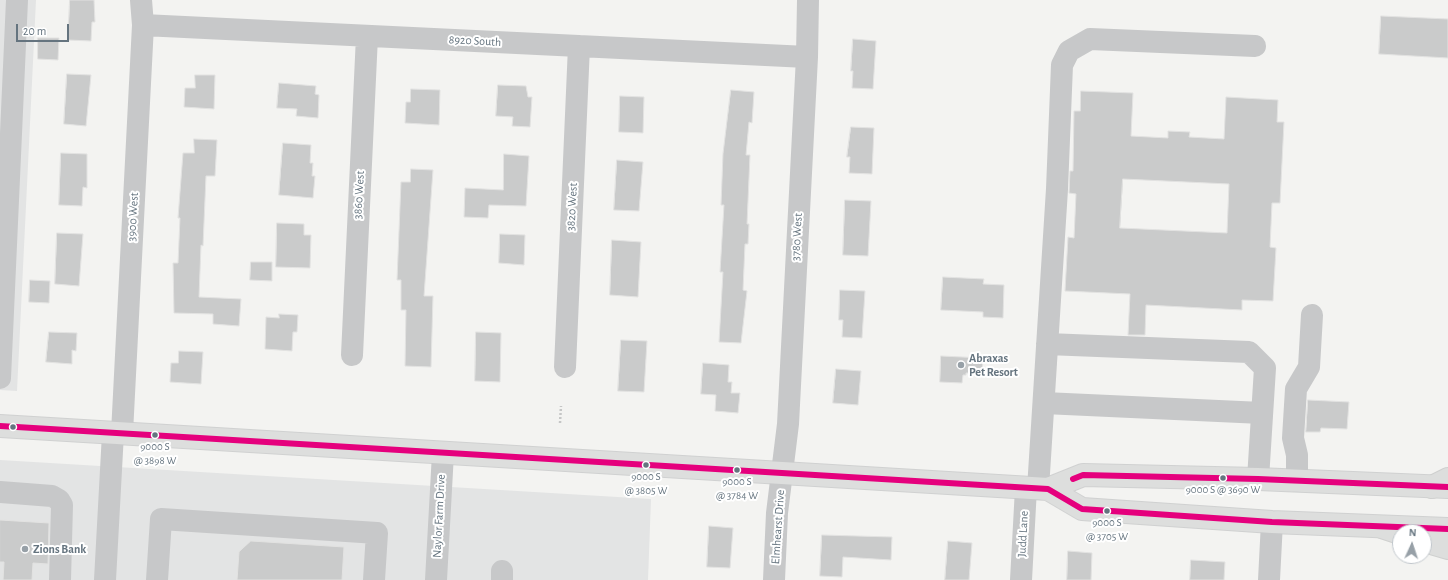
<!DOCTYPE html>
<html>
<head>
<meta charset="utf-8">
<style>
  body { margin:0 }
  #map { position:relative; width:1448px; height:580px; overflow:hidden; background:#f3f3f1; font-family:"Alegreya Sans",sans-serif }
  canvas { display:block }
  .north { position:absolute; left:1392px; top:524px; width:40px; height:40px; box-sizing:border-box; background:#fff; border:1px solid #c1c7cc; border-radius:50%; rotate:3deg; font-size:11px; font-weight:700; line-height:16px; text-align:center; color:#65747f }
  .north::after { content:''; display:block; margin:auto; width:14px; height:18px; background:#97a0a7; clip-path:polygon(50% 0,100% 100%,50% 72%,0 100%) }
  .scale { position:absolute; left:16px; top:24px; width:53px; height:18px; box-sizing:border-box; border:2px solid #65747f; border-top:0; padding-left:5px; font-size:12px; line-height:14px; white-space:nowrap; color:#65747f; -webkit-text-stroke:3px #fff; paint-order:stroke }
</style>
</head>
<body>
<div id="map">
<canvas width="1448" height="580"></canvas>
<div class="north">N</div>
<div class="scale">20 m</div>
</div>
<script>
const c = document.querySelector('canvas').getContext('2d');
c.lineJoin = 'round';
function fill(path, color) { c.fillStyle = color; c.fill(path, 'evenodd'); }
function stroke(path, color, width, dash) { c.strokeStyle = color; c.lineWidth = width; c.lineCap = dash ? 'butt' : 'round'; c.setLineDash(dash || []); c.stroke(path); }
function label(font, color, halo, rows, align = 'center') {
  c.font = font + ' "Alegreya Sans",sans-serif'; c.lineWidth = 4; c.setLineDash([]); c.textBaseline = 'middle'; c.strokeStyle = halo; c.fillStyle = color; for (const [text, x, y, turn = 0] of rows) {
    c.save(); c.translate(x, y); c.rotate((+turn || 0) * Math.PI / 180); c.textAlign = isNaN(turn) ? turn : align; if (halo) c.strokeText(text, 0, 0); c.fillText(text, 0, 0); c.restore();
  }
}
const built = new Path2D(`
  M0,0h36l-19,391 -17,-1z
  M0,460l651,39 -3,81h-648z`);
const building = new Path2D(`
  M70,0h24l1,22h-3l-1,19 -23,-1z
  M1381,16l67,3v39l-69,-4z
  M38,38h21l-1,22 -20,-1z
  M853,39l23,2 -3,48 -21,-1 1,-17h-2z
  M67,74l24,1 -5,51 -22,-2z
  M195,75h20l-1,34 -30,-2 1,-19h10z
  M279,83l37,3 -1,8 4,1 -1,23 -22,-2 1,-7 -20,-1z
  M498,85l28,1 2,11h4l-2,30 -18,-1 1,-9 -17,-1z
  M411,89l29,1 -1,35 -34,-2 1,-21h4z
  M731,90l23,2 -2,31 -3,-1 -3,33h4l-3,69h2l-1,20h-3l-2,46 4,1 -6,52 -22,-1 4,-70h-3l4,-67h-3l2,-51z
  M1081,91l52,2 -2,43 37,2v-7l22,1 -1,5 35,2 2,-42 52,3 -1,22h7l-4,81h-8l-2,44 6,1 -3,53 -31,-1v10l-96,-5 -1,30h-17l2,-41 -65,-3 3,-54 6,1 2,-44 -7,-1 1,-22h3l1,-60h6zM1123,179l106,5 -2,49 -107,-5z
  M620,96l24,1 -1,36 -24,-1z
  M851,127l23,1 -2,46 -23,-1 1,-16h-3z
  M194,139l23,1 -2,36h-9l-3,70 -2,-1 -2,52 42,2 -2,27 -26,-2v-10l-39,-1 -1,-50h5l2,-45h-2l5,-65h11z
  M283,143l28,2 -1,18h3l-1,13h3l-2,22 -34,-3z
  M61,153l26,1v34l-4,-1 -1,19 -23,-1z
  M504,154l25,2 -3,50 -37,-1 -1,13 -24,-1 1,-29 38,2z
  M617,160l26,2 -4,49 -25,-1z
  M411,169l22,1 -9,126h9l-2,71 -26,-1 1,-56h-5v-30h-4l4,-98h9z
  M845,200l26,1 -3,55 -25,-1z
  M277,223l27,1v11h7l-1,33 -34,-1z
  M57,233l26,1 -4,52 -24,-2z
  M500,234l25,1 -1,30 -25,-2z
  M612,240l29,2 -3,55 -28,-2z
  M251,262h21v19l-22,-1z
  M943,277l41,2 -1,5 21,1 -1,33 -20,-1v-5l-42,-2z
  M30,280l20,1 -1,22 -20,-1z
  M840,290l25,1 -3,47 -20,-1 1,-17h-4z
  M279,314l19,1 -1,17h-4l-1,19 -27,-2 1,-32 13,1z
  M49,332l28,1 -1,18 -4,-1v14l-26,-2z
  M476,332l25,1 -1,49 -25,-1z
  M621,340l26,1 -3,51 -26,-1z
  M179,351l24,1 -2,32 -31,-2 1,-19h7z
  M941,356l42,2 -1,15h-16v2h-3l-1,8 -22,-1z
  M703,363l26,2 -1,17h4l-1,11h9l-2,20 -23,-2 1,-16 -15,-1z
  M836,369l25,2 -3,34 -25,-2z
  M1308,400l41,2 -2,27 -26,-1 -1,4h-14z
  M0,520l49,3 -1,41 -15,-1 -1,17h-29l1,-18h-4z
  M709,526l24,2 -3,40 -23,-1z
  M822,535l70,2 -1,23 -48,-3 -1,20 -22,-1z
  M251,541l93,6 -2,33h-105l2,-28z
  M948,541l24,2 -3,37h-24z
  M1068,551l24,2 -1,27h-24z
  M1191,560l34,2 -1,18h-34z`);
const path = new Path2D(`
  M560,423l1,-17`);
const minor = new Path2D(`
  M143,25l664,32
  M1047,344l202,8 16,16 -7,111
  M352,355l15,-319
  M565,367l14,-321
  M0,378l17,-378
  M1044,403l218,10
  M122,433l21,-408 -2,-25
  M1297,481v-26l-4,-17 3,-49 13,-22 3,-52
  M1038,489l19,-300 5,-124 7,-14 21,-12 165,7
  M0,492l52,4 7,4 3,5 -2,75
  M105,580l8,-147
  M157,580l4,-61 216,14 -3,47
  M436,580l7,-127
  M502,580v-9
  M774,580l3,-67 11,-89 19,-367 1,-57
  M1021,580l5,-92
  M1269,580l3,-58`);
const major = new Path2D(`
  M0,426l1048,63 35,-14 175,4 190,8
  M1048,489l34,20 190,13 176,7`);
const highway = new Path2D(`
  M1432,487l16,-8
  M1382,527l18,6
  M1424,541l24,7`);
const bus1 = new Path2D(`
  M0,426l1048,63 34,20 190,13 176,7
  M1073,479l10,-4 175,4 190,8`);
const markers = [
  [961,365,4,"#97a0a7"],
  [13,427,3.5,"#65747f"],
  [155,435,3.5,"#65747f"],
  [646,465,3.5,"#65747f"],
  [737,470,3.5,"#65747f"],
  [1223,478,3.5,"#65747f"],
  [1107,511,3.5,"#65747f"],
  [25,549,4,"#97a0a7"]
];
const busNames = [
  ["9000 S",155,447],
  ["@ 3898 W",155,461],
  ["9000 S",646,477],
  ["@ 3805 W",646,491],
  ["9000 S",737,482],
  ["@ 3784 W",737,496],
  ["9000 S @ 3690 W",1223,490],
  ["9000 S",1107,523],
  ["@ 3705 W",1107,537]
];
const streetNames = [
  ["8920 South",475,41,3],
  ["3860 West",359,195,-87],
  ["3820 West",572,207,-87],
  ["3900 West",133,217,-87],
  ["3780 West",797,237,-87],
  ["Naylor Farm Drive",439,516,-87],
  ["Elmhearst Drive",778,527,-86],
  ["Judd Lane",1023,534,-87]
];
const poiNames = [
  ["Abraxas",969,358],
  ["Pet Resort",969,372],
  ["Zions Bank",33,549]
];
fill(built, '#e3e4e4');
fill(building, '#cacbcb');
stroke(building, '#e2e2e1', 1);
stroke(major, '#d0d1d1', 24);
stroke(highway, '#cfd0cf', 24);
stroke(path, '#c5c6c6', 2.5, [2, 2]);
stroke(minor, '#c7c8c9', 22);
stroke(major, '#dddedd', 22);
stroke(highway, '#dddedd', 22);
stroke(bus1, '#e5007d', 6);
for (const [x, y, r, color] of markers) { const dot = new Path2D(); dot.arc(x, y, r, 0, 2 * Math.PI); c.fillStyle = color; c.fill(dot); stroke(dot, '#fff', 1.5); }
label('11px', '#65747f', '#fff', busNames);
label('12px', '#65747f', '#fff', streetNames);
label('bold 12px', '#65747f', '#fff', poiNames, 'left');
</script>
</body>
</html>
